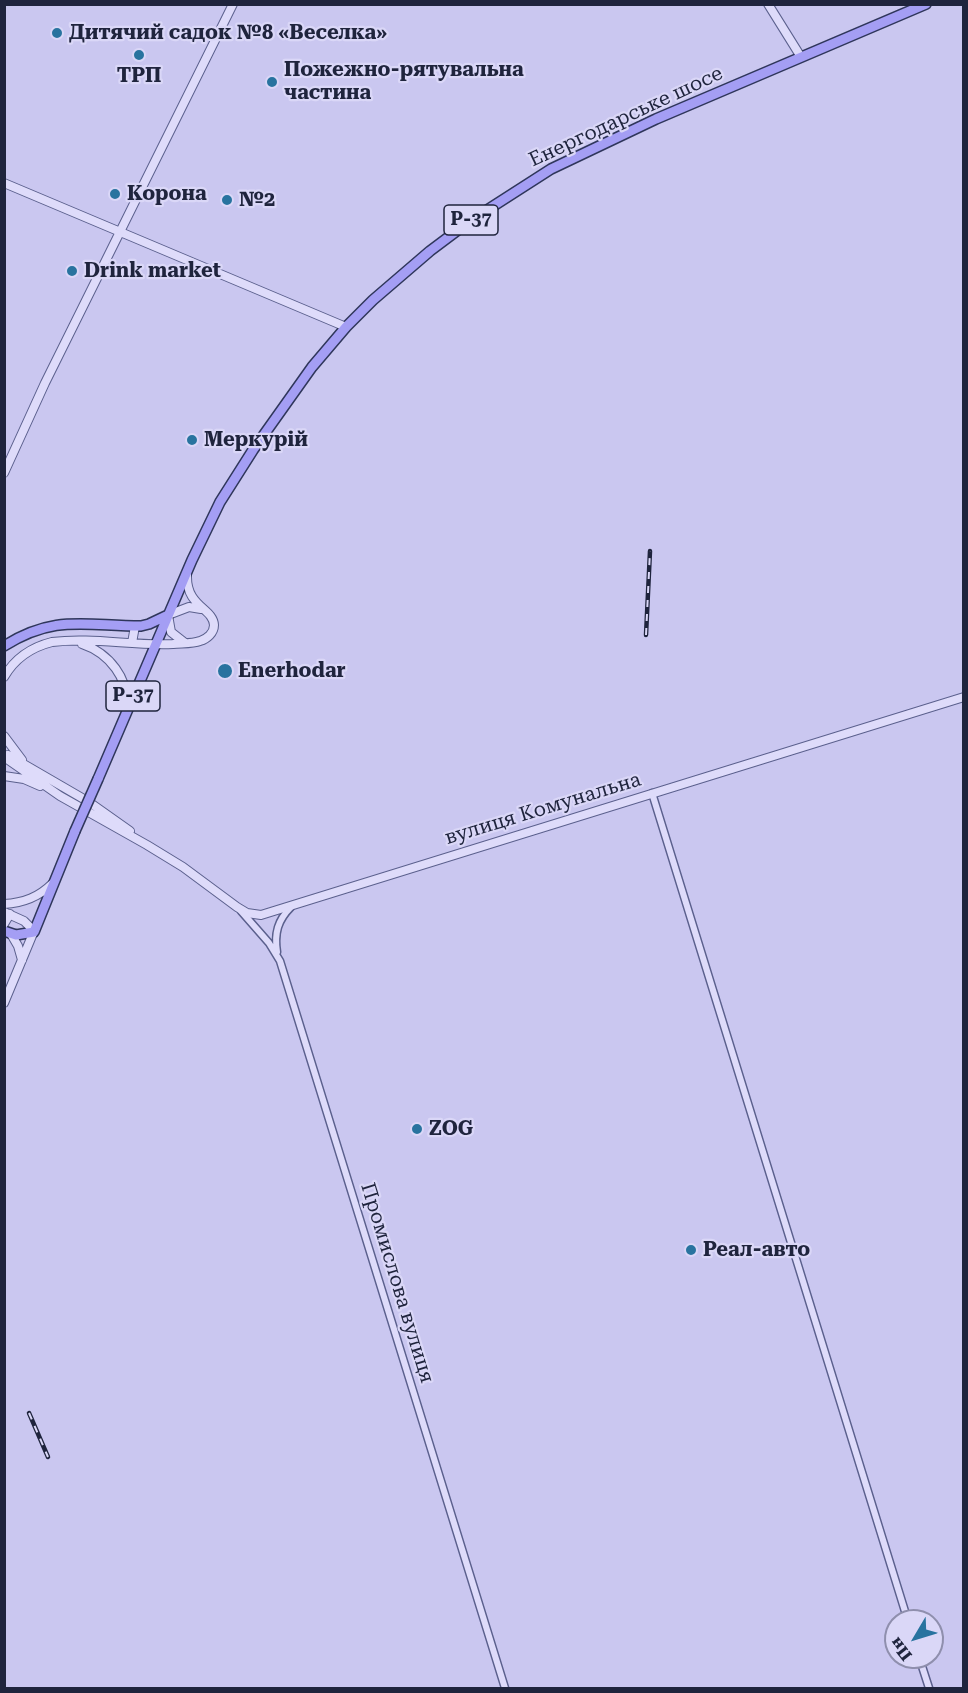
<!DOCTYPE html>
<html>
<head>
<meta charset="utf-8">
<style>
  body { margin:0 }
  #map { position:relative; width:968px; height:1693px; overflow:hidden; background:#cac7f0; font-family:"Roboto Serif",serif }
  canvas { display:block }
  .frame { position:absolute; inset:0; border:6px solid #1f243d; pointer-events:none }
  .north { position:absolute; left:884px; top:1609px; width:60px; height:60px; box-sizing:border-box; background:#dad7f7; border:2px solid #8f8fad; border-radius:50%; rotate:232deg; font-size:16px; font-weight:700; line-height:24px; text-align:center; color:#1f243d }
  .north::after { content:''; display:block; margin:auto; width:21px; height:27px; background:#28739f; clip-path:polygon(50% 0,100% 100%,50% 72%,0 100%) }
</style>
</head>
<body>
<div id="map">
<canvas width="968" height="1693"></canvas>
<div class="frame"></div>
<div class="north">Пн</div>
</div>
<script>
const c = document.querySelector('canvas').getContext('2d');
c.lineJoin = 'round';
function stroke(path, color, width, dash) { c.strokeStyle = color; c.lineWidth = width; c.lineCap = dash ? 'butt' : 'round'; c.setLineDash(dash || []); c.stroke(path); }
function label(font, color, halo, rows, align = 'center') {
  c.font = font + ' "Roboto Serif",serif'; c.lineWidth = 4.5; c.setLineDash([]); c.textBaseline = 'middle'; c.strokeStyle = halo; c.fillStyle = color; for (const [text, x, y, turn = 0] of rows) {
    c.save(); c.translate(x, y); c.rotate((+turn || 0) * Math.PI / 180); c.textAlign = isNaN(turn) ? turn : align; if (halo) c.strokeText(text, 0, 0); c.fillText(text, 0, 0); c.restore();
  }
}
const minor = new Path2D(`
  M652,793l256,828
  M241,911l28,32 11,18 225,727
  M277,952c-3,-19 1,-32 14,-45
  M919,1657l10,31`);
const tertiary = new Path2D(`
  M768,4l33,53
  M4,183l342,144
  M4,473l41,-90 188,-379
  M132,643l3,-17
  M185,643l-14,-11 -3,-17 21,-8 12,2
  M82,644c27,9 48,35 44,64
  M4,677c11,-19 28,-30 48,-35 40,-5 81,4 121,2 8,-1 19,0 27,-3 7,-2 14,-8 14,-16 -1,-17 -28,-18 -27,-50
  M4,736l18,24
  M8,755l81,47 41,29
  M4,757l56,39 87,49 36,22 54,40 10,6 14,2 703,-218
  M4,776l20,3 16,7
  M4,904c20,-1 35,-7 49,-21
  M4,912l20,9 10,10 -30,72
  M4,924l6,-10
  M11,934l7,12 4,14`);
const primary = new Path2D(`
  M4,646c51,-32 81,-20 137,-20l8,-2 19,-9
  M98,779l94,-219 28,-58 33,-52 59,-83 34,-40 27,-27 57,-49 40,-30 81,-52 105,-50 270,-115
  M4,931l12,4 18,-3 41,-101`);
const rail = new Path2D(`
  M646,635l4,-84
  M29,1413l19,44`);
const primaryBridge = new Path2D(`
  M75,831l23,-52`);
const markers = [
  [57,33,6,"#28739f"],
  [139,55,6,"#28739f"],
  [272,82,6,"#28739f"],
  [115,194,6,"#28739f"],
  [227,200,6,"#28739f"],
  [72,271,6,"#28739f"],
  [192,440,6,"#28739f"],
  [225,671,8,"#28739f"],
  [417,1129,6,"#28739f"],
  [691,1250,6,"#28739f"]
];
const shields = [
  [471,220,54],
  [133,696,54]
];
const shieldNames = [
  ["Р-37",471,220],
  ["Р-37",133,696]
];
const poiNames = [
  ["Дитячий садок №8 «Веселка»",69,33],
  ["Пожежно-рятувальна",284,70],
  ["частина",284,93],
  ["ТРП",139,76,"center"],
  ["Корона",127,194],
  ["№2",239,200],
  ["Drink market",84,271],
  ["Меркурій",204,440],
  ["Enerhodar",238,671],
  ["ZOG",429,1129],
  ["Реал-авто",703,1250]
];
const streetNames = [
  ["Енергодарське шосе",626,117,-25],
  ["вулиця Комунальна",543,809,-17],
  ["Промислова вулиця",397,1283,73]
];
stroke(minor, '#5b608d', 9);
stroke(tertiary, '#5b608d', 10);
stroke(primary, '#2f365b', 12);
stroke(minor, '#dedbfa', 6);
stroke(tertiary, '#dedbfa', 8);
stroke(primary, '#a49ef4', 9);
stroke(rail, '#1f243d', 4.5);
stroke(rail, '#dad7f7', 2, [7]);
stroke(primaryBridge, '#2f365b', 12, []);
stroke(primaryBridge, '#a49ef4', 9);
for (const [x, y, r, color] of markers) { const dot = new Path2D(); dot.arc(x, y, r, 0, 2 * Math.PI); c.fillStyle = color; c.fill(dot); stroke(dot, '#dad7f7', 2); }
for (const [x, y, w] of shields) { const box = new Path2D(); box.roundRect(x - w / 2, y - 15, w, 30, 4.5); c.fillStyle = '#dad7f7'; c.fill(box); stroke(box, '#1f243d', 1.5); }
label('bold 18px', '#1f243d', null, shieldNames);
label('bold 20px', '#1f243d', '#dad7f7', poiNames, 'left');
label('20px', '#1f243d', '#dad7f7', streetNames);
</script>
</body>
</html>
